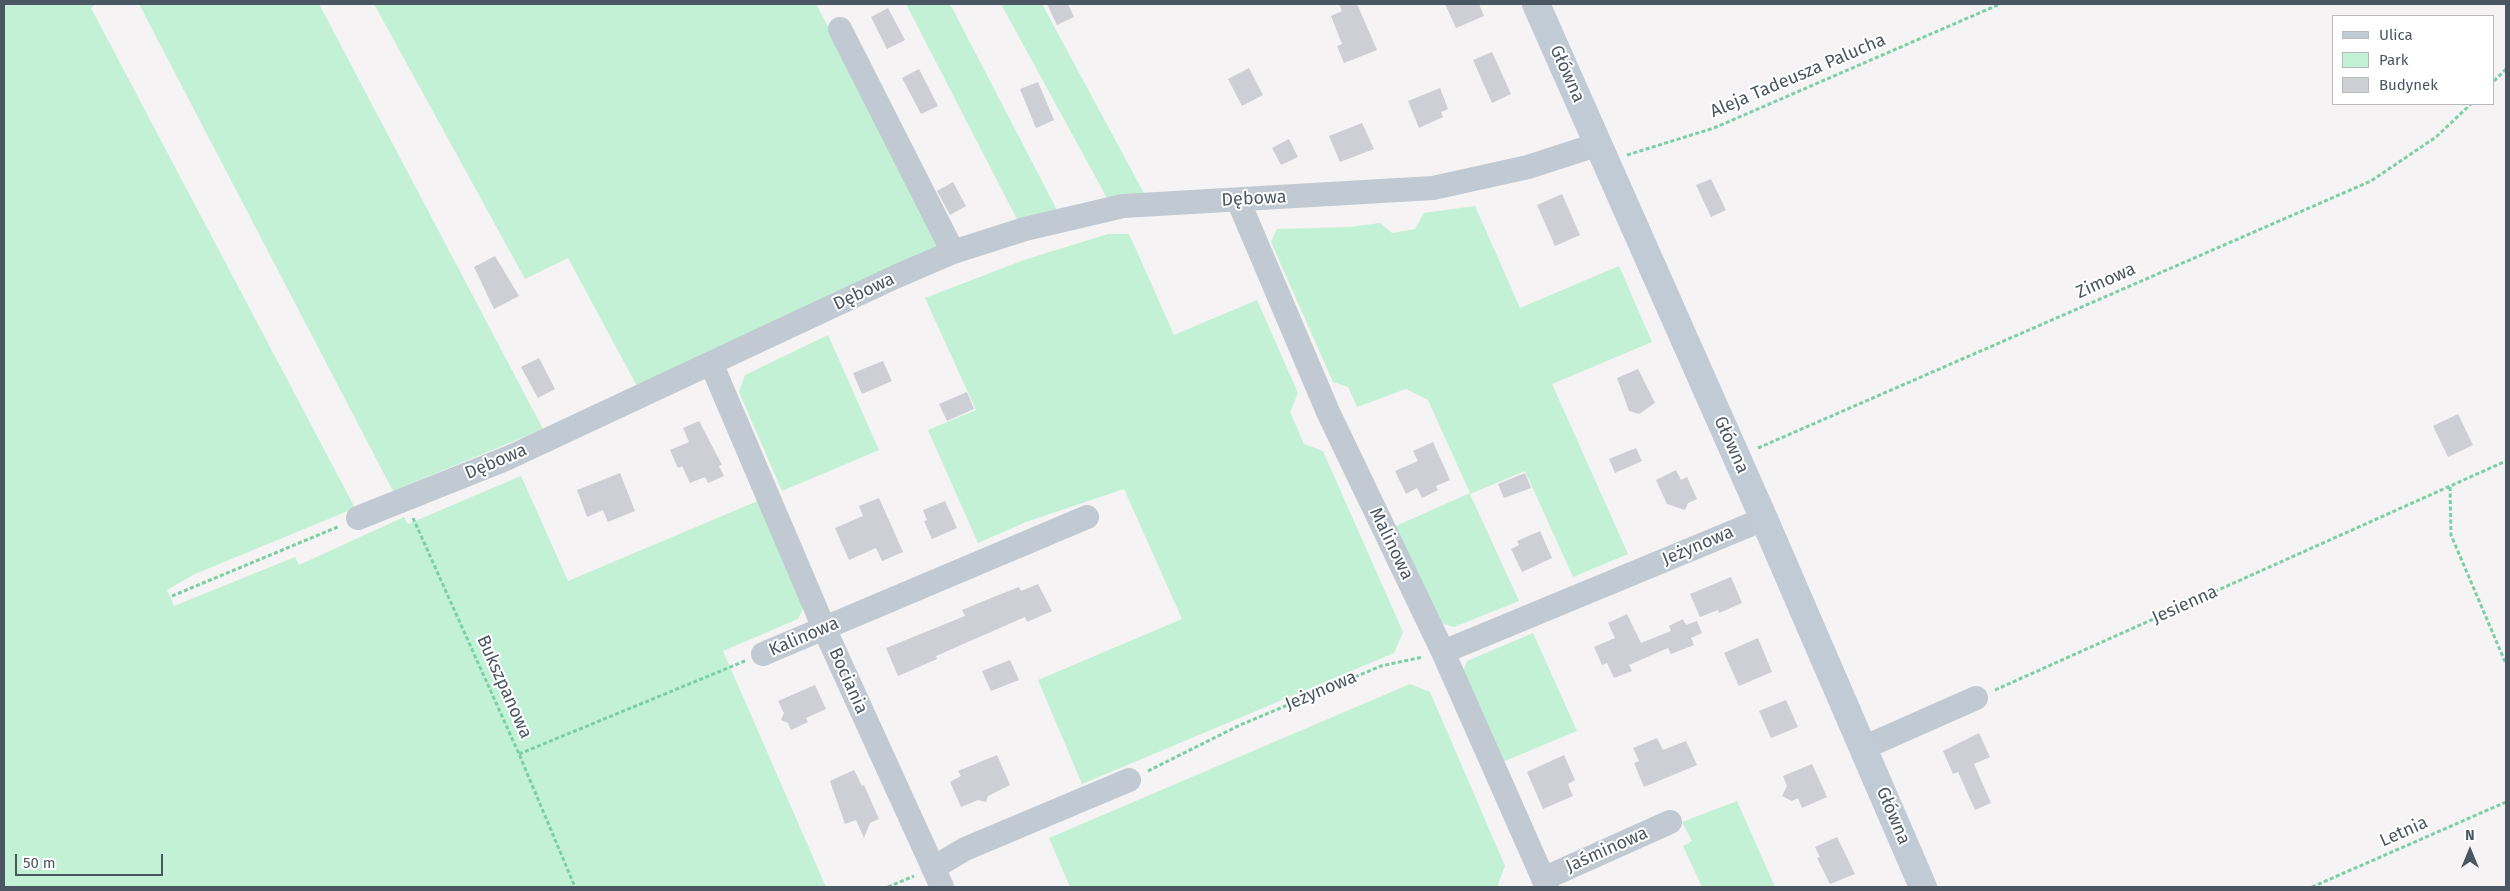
<!DOCTYPE html>
<html>
<head>
<meta charset="utf-8">
<style>
  body { margin:0 }
  #map { position:relative; width:2510px; height:891px; overflow:hidden; background:#f5f3f3; font-family:"Fira Sans",sans-serif }
  canvas { display:block }
  .frame { position:absolute; inset:0; border:5px solid #4a5661; pointer-events:none }
  .legend { position:absolute; left:2332px; top:15px; width:162px; height:90px; box-sizing:border-box; background:#fff; border:1px solid #b7bbc0; margin:0; padding:6px 9px; list-style:none; font-size:15px; color:#4a5661 }
  .legend li { display:flex; align-items:center; gap:10px; height:25px }
  .legend b { width:25px; border:1px solid #b7bbc0 }
  .north { position:absolute; left:2445px; top:826px; width:50px; height:50px; -webkit-text-stroke:4px #fff; paint-order:stroke; rotate:0deg; font-size:14px; font-weight:700; line-height:20px; text-align:center; color:#4a5661 }
  .north::after { content:''; display:block; margin:auto; width:18px; height:22px; background:#4a5661; clip-path:polygon(50% 0,100% 100%,50% 72%,0 100%) }
  .scale { position:absolute; left:15px; top:854px; width:148px; height:22px; box-sizing:border-box; border:2px solid #4a5661; border-top:0; padding-left:6px; font-size:15px; line-height:18px; white-space:nowrap; color:#4a5661; -webkit-text-stroke:4px #fff; paint-order:stroke }
</style>
</head>
<body>
<div id="map">
<canvas width="2510" height="891"></canvas>
<div class="frame"></div>
<ul class="legend">
<li><b style="height:6px;background:#c1cbd6"></b>Ulica</li>
<li><b style="height:14px;background:#c3f1d5"></b>Park</li>
<li><b style="height:14px;background:#cdcfd5"></b>Budynek</li>
</ul>
<div class="north">N</div>
<div class="scale">50 m</div>
</div>
<script>
const c = document.querySelector('canvas').getContext('2d');
c.lineJoin = 'round';
function fill(path, color) { c.fillStyle = color; c.fill(path, 'evenodd'); }
function stroke(path, color, width, dash) { c.strokeStyle = color; c.lineWidth = width; c.lineCap = dash ? 'butt' : 'round'; c.setLineDash(dash || []); c.stroke(path); }
function label(font, color, halo, rows, align = 'center') {
  c.font = font + ' "Fira Sans",sans-serif'; c.lineWidth = 4; c.setLineDash([]); c.textBaseline = 'middle'; c.strokeStyle = halo; c.fillStyle = color; for (const [text, x, y, turn = 0] of rows) {
    c.save(); c.translate(x, y); c.rotate((+turn || 0) * Math.PI / 180); c.textAlign = isNaN(turn) ? turn : align; if (halo) c.strokeText(text, 0, 0); c.fillText(text, 0, 0); c.restore();
  }
}
const green = new Path2D(`
  M4,4h92l-5,4 264,500 -160,66 -28,16 7,16 121,-49 4,8 105,-48 4,7 113,-48 47,105 192,-81 46,102 -8,17 -75,32 103,236h-822z
  M139,4h180l224,425 -150,62z
  M374,4h442l129,242 -307,142 -70,-130 -43,21z
  M906,4h44l108,208 -39,11z
  M1001,4h41l104,193 -39,1z
  M1475,206l45,102 99,-42 33,76 -100,42 76,170 -55,23 -48,-106 -55,23 49,107 -65,26 -17,-5 -41,-96 74,-33 -42,-93 -22,-11 -49,18 -9,-20 -15,-5 -62,-140 6,-13 73,-2 30,-4 12,10 23,-4 9,-16z
  M1108,234h21l45,101 83,-35 41,93 -8,19 14,32 19,7 80,181 -9,21 -312,131 -44,-104 144,-61 -58,-130 -98,33 -48,21 -50,-113 48,-20 -51,-112 99,-38z
  M828,335l51,115 -97,41 -43,-99 6,-17z
  M1533,633l44,98 -77,32 -39,-87 6,-15z
  M1410,684l20,8 75,174 -7,18 1,3h-429l-21,-49z
  M1737,801l38,86h-73l-19,-41 9,-5 -10,-19z`);
const building = new Path2D(`
  M1047,4h21l6,13 -17,8z
  M1339,4h18l20,46 -33,13 -7,-17 5,-2 -11,-28 11,-5z
  M1445,4h34l5,12 -28,12z
  M888,8l17,32 -18,9 -16,-32z
  M1492,52l19,42 -19,9 -19,-43z
  M1249,68l14,27 -21,11 -14,-27z
  M919,69l19,37 -17,8 -19,-36z
  M1038,82l16,38 -18,8 -16,-39z
  M1440,88l8,21 -7,3 2,5 -24,11 -11,-27z
  M1362,123l12,26 -34,13 -11,-26z
  M1289,139l9,18 -17,8 -9,-17z
  M1711,179l15,31 -15,7 -15,-32z
  M953,182l13,24 -16,9 -13,-24z
  M1562,194l18,41 -25,11 -18,-41z
  M495,256l24,40 -25,13 -20,-42z
  M539,358l16,31 -17,9 -17,-31z
  M883,361l9,20 -30,13 -9,-21z
  M1638,369l17,34 -16,11 -10,-3 -12,-33z
  M967,392l7,17 -27,12 -8,-17z
  M2458,414l15,31 -25,12 -15,-31z
  M699,421l23,44 -3,1 5,10 -16,7 -3,-6 -15,6 -8,-17 -4,2 -8,-18 19,-8 -6,-14z
  M1433,442l17,38 -14,6 2,4 -16,8 -5,-10 -11,6 -11,-23 23,-10 -5,-10z
  M1636,448l6,13 -27,12 -6,-14z
  M1676,470l5,10 6,-3 10,22 -9,4 -3,7 -18,-6 -11,-24z
  M620,473l15,38 -27,11 -5,-12 -16,7 -10,-27z
  M1525,473l6,15 -27,10 -6,-14z
  M879,498l24,54 -21,9 -6,-13 -27,12 -14,-32 28,-12 -4,-10z
  M945,501l12,27 -25,11 -8,-18 3,-1 -4,-10z
  M1540,531l12,27 -30,14 -11,-23 8,-4 -2,-4z
  M1731,577l11,26 -23,10 -1,-3 -18,7 -10,-23z
  M1038,584l14,27 -25,11 -2,-5 -89,39 1,3 -39,17 -12,-28 79,-32 -3,-6 29,-12 28,-11 2,4z
  M1627,614l14,29 30,-12 -2,-5 14,-7 3,6 11,-4 5,12 -11,5 3,7 -23,9 -3,-6 -39,17 3,6 -18,7 -7,-15 -5,2 -8,-18 21,-9 -7,-15z
  M1758,638l14,34 -33,14 -15,-33z
  M1010,660l9,20 -28,11 -9,-20z
  M815,685l11,24 -20,9 2,4 -17,8 -3,-7 -7,-3 3,-7 -6,-12z
  M1786,700l12,27 -27,11 -12,-27z
  M1979,733l11,24 -16,7 17,39 -16,7 -17,-38 -5,2 -10,-23z
  M1657,738l6,12 23,-9 11,24 -53,22 -10,-24 5,-2 -6,-13z
  M997,755l13,30 -22,11 -2,6 -8,-2 -17,7 -11,-25 11,-6 -3,-5z
  M1564,755l11,25 -7,4 5,12 -30,13 -16,-37z
  M1812,764l15,33 -25,11 -4,-10 -6,3 -10,-5 5,-10 -4,-10z
  M854,770l8,16 2,-1 15,34 -9,4 -6,15 -8,-18 -11,4 -15,-43z
  M1837,837l18,37 -25,10 -13,-26 3,-1 -5,-10z`);
const path = new Path2D(`
  M2494,81l12,-12
  M1627,155l87,-27 286,-124
  M1758,448l613,-267 65,-44 35,-33
  M2450,487l1,48 55,129
  M413,518l106,236 56,133
  M172,596l168,-70
  M1995,690l511,-229
  M519,754l226,-93
  M1148,771l92,-46 141,-59 42,-9
  M888,887l26,-11
  M2312,887l194,-85`);
const street = new Path2D(`
  M840,29l113,223
  M1238,200l90,212 115,240 104,235
  M711,363l113,265 118,259
  M358,518l150,-60 387,-181 58,-25 72,-23 98,-23 310,-18 95,-21 71,-23
  M1443,652l321,-133
  M763,654l324,-137
  M1863,748l113,-50
  M933,868l32,-19 164,-69
  M1543,879l127,-57`);
const secondary = new Path2D(`
  M1536,4l228,515 159,368`);
const streetNames = [
  ["Główna",1567,74,66],
  ["Aleja Tadeusza Palucha",1798,76,-23],
  ["Dębowa",1254,199,-3],
  ["Zimowa",2106,281,-24],
  ["Dębowa",864,292,-25],
  ["Główna",1731,445,66],
  ["Dębowa",496,462,-23],
  ["Malinowa",1391,544,64],
  ["Jeżynowa",1698,546,-23],
  ["Jesienna",2185,605,-24],
  ["Kalinowa",804,637,-23],
  ["Bociania",848,681,66],
  ["Bukszpanowa",504,687,66],
  ["Jeżynowa",1321,691,-23],
  ["Główna",1893,816,67],
  ["Letnia",2404,832,-24],
  ["Jaśminowa",1607,850,-24]
];
fill(green, '#c3f1d5');
fill(building, '#cdcfd5');
stroke(path, '#7ad0a6', 3, [4, 2.5]);
stroke(street, '#c1cad2', 24);
stroke(secondary, '#c1cbd6', 28);
label('18px', '#4a5661', '#fff', streetNames);
</script>
</body>
</html>
